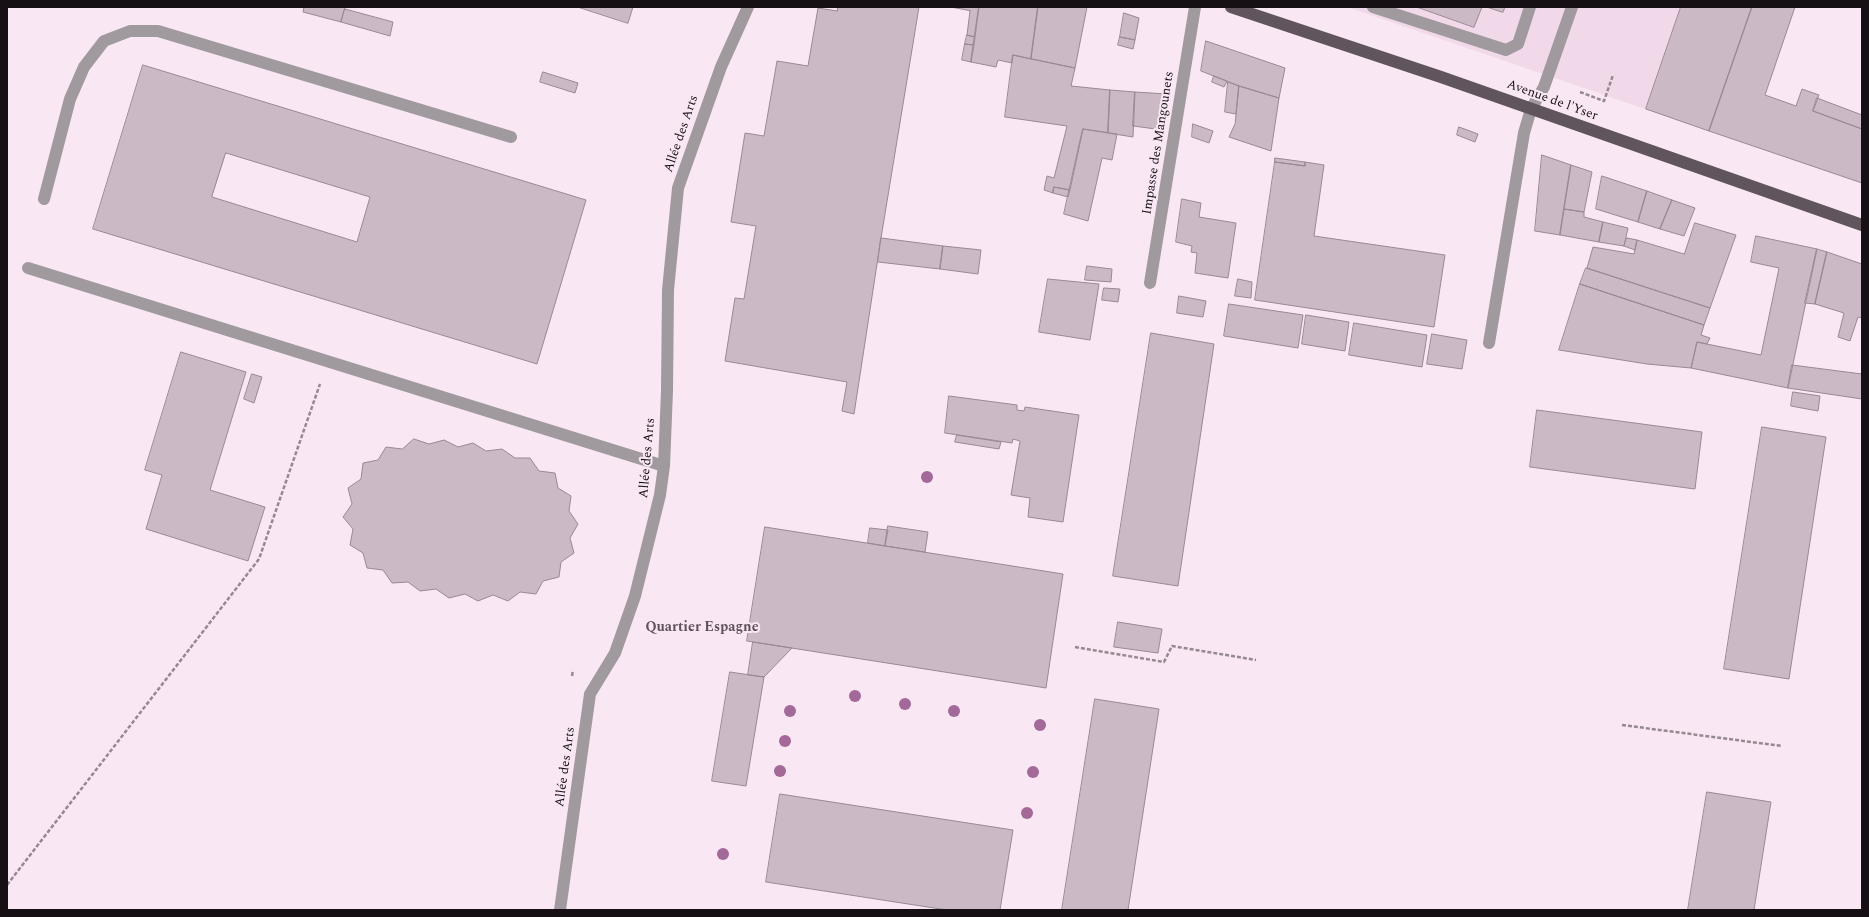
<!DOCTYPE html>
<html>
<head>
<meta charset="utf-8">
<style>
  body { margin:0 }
  #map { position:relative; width:1869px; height:917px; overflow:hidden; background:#f9e8f4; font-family:Spectral,serif }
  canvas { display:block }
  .frame { position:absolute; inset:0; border:8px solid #161014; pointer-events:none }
</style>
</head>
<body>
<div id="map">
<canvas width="1869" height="917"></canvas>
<div class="frame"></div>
</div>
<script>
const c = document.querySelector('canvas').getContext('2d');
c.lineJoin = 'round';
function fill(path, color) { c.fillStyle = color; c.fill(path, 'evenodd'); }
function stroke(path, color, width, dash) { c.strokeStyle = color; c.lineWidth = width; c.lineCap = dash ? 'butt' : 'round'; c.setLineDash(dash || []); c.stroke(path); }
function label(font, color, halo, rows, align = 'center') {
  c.font = font + ' Spectral,serif'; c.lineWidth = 4; c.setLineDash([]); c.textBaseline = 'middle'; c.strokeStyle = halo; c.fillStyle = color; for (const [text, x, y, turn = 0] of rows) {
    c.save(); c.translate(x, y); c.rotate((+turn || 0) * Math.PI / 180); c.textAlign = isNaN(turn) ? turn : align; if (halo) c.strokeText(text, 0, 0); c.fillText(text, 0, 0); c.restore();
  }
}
const built = new Path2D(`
  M1347,7h405l-43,124z`);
const building = new Path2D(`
  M345,7l-4,15 -38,-10 1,-5z
  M578,7h55l-5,16z
  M838,7h81l-38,231 -27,176 -12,-3 5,-29 -122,-21 10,-63 9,1 12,-73 -25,-4 14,-89 19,3 13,-75 31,5 10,-58 19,3z
  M951,7h28l-4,30 -8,-2 3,-24z
  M979,7h59l-7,52 -18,-4 -1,8 -14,-3 -2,7 -25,-5z
  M1038,7h49l-12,61 -44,-9z
  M1417,7h65l-8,20z
  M1487,7h18l-2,5z
  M1681,7h71l-43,124 -63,-22z
  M1752,7h43l-30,88 31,11 6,-17 17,6 -6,16 49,18v54l-153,-52z
  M345,9l48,13 -3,14 -49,-14z
  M1124,13l15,5 -4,22 -15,-3z
  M967,35l8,2 -1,8 -9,-1z
  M1120,37l15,3 -2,9 -15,-4z
  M1206,41l79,27 -6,30 -40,-12 -38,-15z
  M965,44l9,1 -3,17 -9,-2z
  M1013,55l62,13 -4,18 39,4 -2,43 -25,-4 -13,61 -16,-3 -1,6 -9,-3 3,-14 7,2 13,-52 -62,-9z
  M143,65l443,135 -49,164 -444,-135zM226,153l144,44 -13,45 -145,-45z
  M543,72l35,11 -3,10 -35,-11z
  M1214,76l13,5 -3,6 -12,-5z
  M1228,82l11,4 -3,28 -11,-2z
  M1239,86l40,12 -8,53 -42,-14 6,-13z
  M1110,90l25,2 -2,45 -25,-4z
  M1135,92l32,2 -4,36 -30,-4z
  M1817,98l45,17v14l-49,-18z
  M1193,124l20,7 -4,12 -17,-6z
  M1459,127l19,7 -3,8 -18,-7z
  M1083,129l34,5 -5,26 -10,-2 -14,63 -24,-7z
  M1542,155l29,10 -11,70 -25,-4z
  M1275,158l30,4v4l-30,-4z
  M1275,162l30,4v-4l19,3 -10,71 131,19 -11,72 -179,-27z
  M1571,165l21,7 -8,40 -20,-3z
  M1602,176l45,15 -9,31 -42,-13z
  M1054,187l16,3 -2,7 -15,-4z
  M1647,191l25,9 -12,29 -22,-7z
  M1182,199l19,4 -2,14 37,6 -8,55 -33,-5 2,-20 -6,-1 1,-6 -16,-4z
  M1672,200l23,8 -11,28 -24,-7z
  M1564,209l20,3v5l19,5 -4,20 -39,-7z
  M1603,222l25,6 -4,18 -25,-4z
  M1695,223l41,12 -26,73 -123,-40 6,-21 41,7 3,-14 47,14z
  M1756,236l61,13 -29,139 -97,-20 6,-26 64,13 18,-87 -28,-6z
  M881,238l62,8 -3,23 -62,-7z
  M1627,238l10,2 -2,10 -11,-4z
  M943,246l38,4 -3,24 -38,-5z
  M1817,249l10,3 -12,52 -10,-1z
  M1827,252l35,12v54l-4,-1 -8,24 -12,-4 6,-24 -29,-9z
  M1087,266l25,3 -1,13 -26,-2z
  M1586,268l124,40 -6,17 -124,-41z
  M1048,279l51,5 -9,56 -51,-8z
  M1238,279l14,3 -1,16 -16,-2z
  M1580,284l124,41 -3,10 9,3 -3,6 -10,-2 -6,26 -44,-4 -88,-14z
  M1104,288l16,1 -2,13 -16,-2z
  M1179,296l27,5 -3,16 -26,-4z
  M1229,304l74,11 -5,33 -74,-12z
  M1306,315l43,7 -4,29 -43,-7z
  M1354,323l73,12 -5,32 -73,-12z
  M1151,333l63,11 -36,242 -65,-10z
  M1432,334l35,6 -5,29 -35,-5z
  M181,352l65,20 -36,118 55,17 -17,54 -102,-32 16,-54 -17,-5z
  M1792,365l70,9v25l-74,-11z
  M252,374l10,3 -8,26 -10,-4z
  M1793,392l27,4 -2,15 -27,-5z
  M949,396l68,9v5l7,1 1,-4 54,8 -16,107 -35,-5 2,-19 -19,-3 9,-54 -7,-2 -1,4 -67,-10z
  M1537,410l165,22 -7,57 -165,-22z
  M1762,427l64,10 -37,242 -65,-10z
  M957,435l44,7 -2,7 -44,-7z
  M414,439l15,5 15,-4 14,7 15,-4 13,8 16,-2 13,9h15l9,13 16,2 3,15 13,8 -2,15 9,13 -8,14 4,15 -13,9 -2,15 -16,4 -7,13 -16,-2 -12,9 -15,-6 -15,6 -13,-7 -16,4 -13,-9 -16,2 -12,-9 -16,1 -9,-13 -16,-2 -4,-15 -13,-8 3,-16 -10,-12 9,-13 -4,-16 13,-9 2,-16 15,-3 8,-13 16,2z
  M888,526l40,6 -3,20 -40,-6z
  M765,527l298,47 -17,114 -299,-47z
  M870,528l18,2 -3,16 -17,-3z
  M1118,622l44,7 -4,24 -44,-6z
  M753,642l39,6 -28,29 -16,-2z
  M730,672l34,5 -18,109 -34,-5z
  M1095,699l64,10 -31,201h-66z
  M1707,792l64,10 -17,108h-66z
  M780,794l233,36 -13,80h-53l-181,-28z`);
const path = new Path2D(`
  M1580,92l24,9 9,-26
  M1075,647l89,15 8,-16 84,14
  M572,676l1,-6
  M1622,725l160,21
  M7,885l252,-326 61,-175`);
const minor = new Path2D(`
  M1373,7l133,43 12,-6 12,-37
  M44,199l26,-100 14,-32 20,-26 26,-10h28l353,106
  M28,268l636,198
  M1150,283l45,-276
  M1489,343l35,-210 7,-24 13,-22 28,-80
  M560,910l30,-216 25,-41 20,-57 25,-101 4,-29 3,-75 1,-101 10,-102 43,-121 27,-60`);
const major = new Path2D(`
  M1231,7l210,70 421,148`);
const trees = [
  [927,477],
  [855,696],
  [905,704],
  [790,711],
  [954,711],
  [1040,725],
  [785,741],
  [780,771],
  [1033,772],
  [1027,813],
  [723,854]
];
const streetNames = [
  ["Avenue de l'Yser",1552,101,20],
  ["Allée des Arts",682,134,-71],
  ["Impasse des Mangounets",1159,143,-81],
  ["Allée des Arts",648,458,-85],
  ["Allée des Arts",566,767,-82]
];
const neighbourhoodNames = [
  ["Quartier Espagne",702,628]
];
fill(built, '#f1d9ea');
fill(building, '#cbbac6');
stroke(building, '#988994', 1);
stroke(path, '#958991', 2.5, [4, 2]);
stroke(minor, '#a0999e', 12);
stroke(major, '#60545d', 12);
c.fillStyle = '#a26999';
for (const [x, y] of trees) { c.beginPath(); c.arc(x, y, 6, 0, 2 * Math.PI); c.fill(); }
label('13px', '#161014', '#f9e8f4', streetNames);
label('bold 14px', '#5f515b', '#f9e8f4', neighbourhoodNames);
</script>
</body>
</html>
